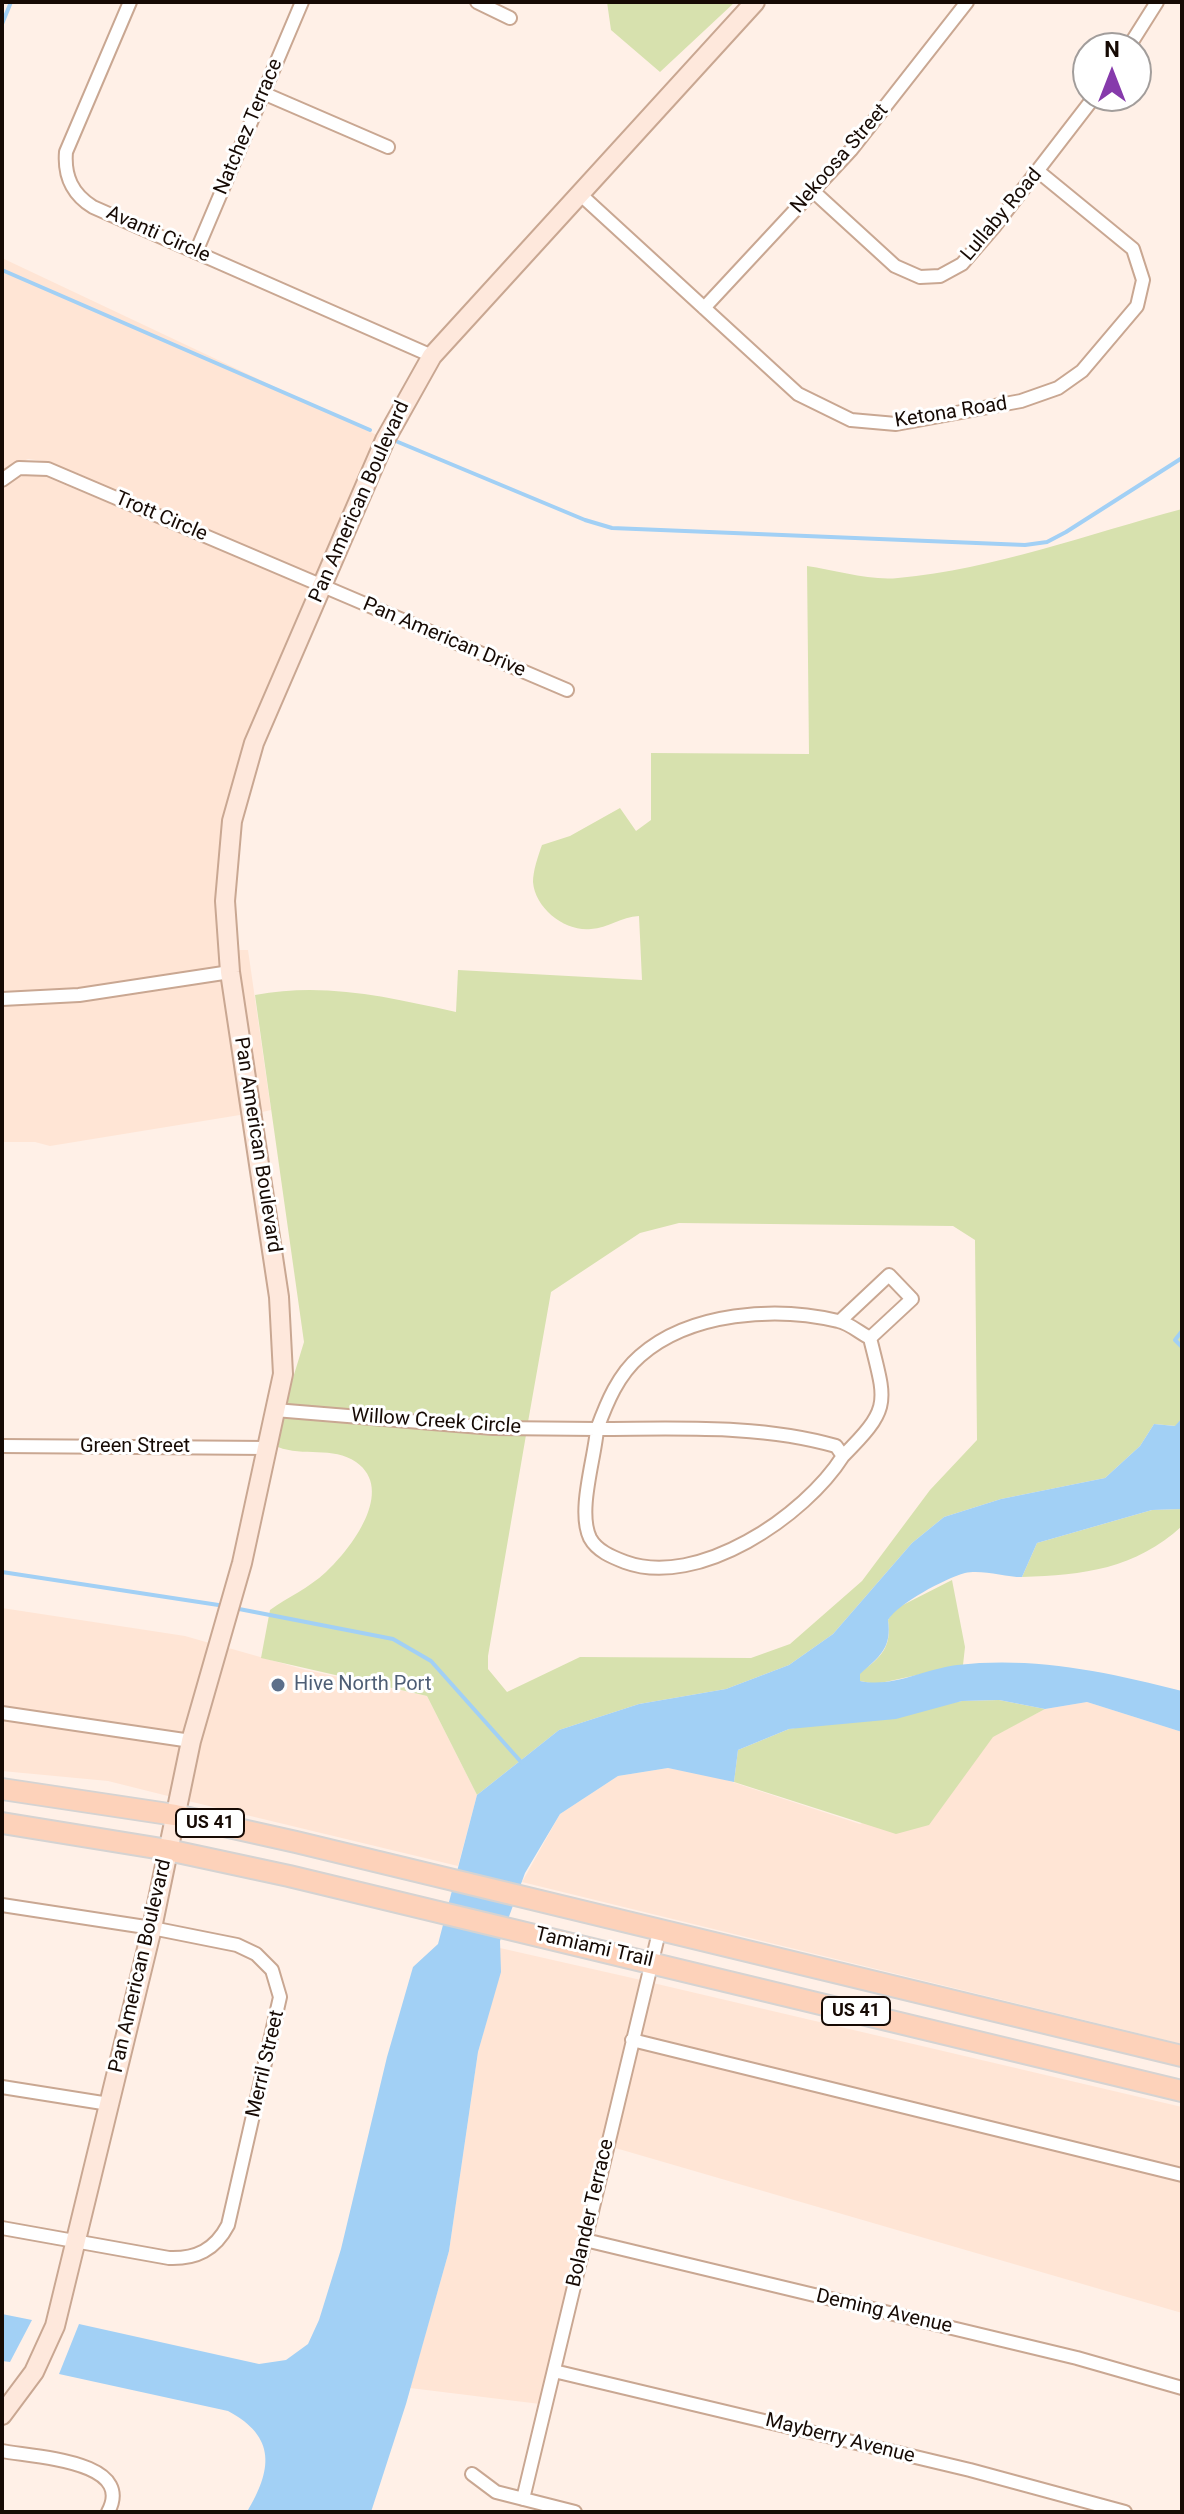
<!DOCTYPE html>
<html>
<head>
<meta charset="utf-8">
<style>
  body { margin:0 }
  #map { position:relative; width:1184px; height:2514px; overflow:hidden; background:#fff0e7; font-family:Roboto,sans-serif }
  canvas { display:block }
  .frame { position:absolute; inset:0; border:4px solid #160a04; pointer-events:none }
  .north { position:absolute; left:1072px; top:32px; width:80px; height:80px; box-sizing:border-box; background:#fff; border:2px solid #a29d9b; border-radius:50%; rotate:0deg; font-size:22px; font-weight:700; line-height:32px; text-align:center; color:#160a04 }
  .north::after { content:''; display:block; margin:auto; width:28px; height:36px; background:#863aab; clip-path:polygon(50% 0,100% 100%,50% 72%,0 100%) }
</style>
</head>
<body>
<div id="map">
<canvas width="1184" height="2514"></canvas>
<div class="frame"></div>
<div class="north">N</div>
</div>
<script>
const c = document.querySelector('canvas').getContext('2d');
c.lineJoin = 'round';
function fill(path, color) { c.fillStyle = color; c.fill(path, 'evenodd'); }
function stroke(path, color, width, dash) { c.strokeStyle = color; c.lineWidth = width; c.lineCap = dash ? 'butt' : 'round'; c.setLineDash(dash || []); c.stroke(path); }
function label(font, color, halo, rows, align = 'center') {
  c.font = font + ' Roboto,sans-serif'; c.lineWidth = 6; c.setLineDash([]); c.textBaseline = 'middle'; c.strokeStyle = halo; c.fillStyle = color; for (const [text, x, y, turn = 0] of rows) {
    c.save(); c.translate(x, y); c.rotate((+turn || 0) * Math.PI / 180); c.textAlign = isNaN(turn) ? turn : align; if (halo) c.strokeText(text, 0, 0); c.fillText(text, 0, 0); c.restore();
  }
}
const built = new Path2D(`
  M2,258l377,178 -61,141 -268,-115 -22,-3 -26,12z
  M37,473l276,116 -65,152 -25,225 -145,22 -76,4v-501l11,-13z
  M234,950h14l23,160 -13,3z
  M225,979l21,135 -196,32 -15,-4h-33v-136l77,-4z
  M2,1608l183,28 28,8 -27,89 -184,-27z
  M225,1647l81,23 121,26 50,99 -19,71 -274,-66z
  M1087,1702l95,30v312l-660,-162 38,-68 58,-38 50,-8 49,9 143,47 108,-55 25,-33 52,-27z
  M2,1720l181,26 -11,51 -64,-16 -106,-10z
  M500,1948l141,32 -101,424 -130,-16 39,-137 29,-199 22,-80z
  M653,1983l529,124v61l-542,-133z
  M636,2048l546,134v131l-570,-166z`);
const green = new Path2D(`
  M607,2h128l-75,70 -49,-42z
  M1182,509v909l-6,8 -22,-2 -14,22 -35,32 -104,21 -57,18 -32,26 -79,91 -44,31 -63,24 -87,15 -80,26 -82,65 -50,-99 -166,-38 9,-48c18,-13 39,-22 56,-38 25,-23 70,-82 30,-110 -23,-16 -53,-5 -78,-15l5,-30 243,18 -38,221v13l19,23 73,-35 171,1 39,-14 72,-63 68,-91 47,-50 -2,-200 -22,-14 -274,-3 -39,10 -89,59 -23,130 -243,-18 19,-62 -49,-347c70,-13 132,2 201,17l2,-42 184,10 -3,-64c-18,1 -31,12 -48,13 -25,3 -56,-20 -58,-47 0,-11 5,-26 9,-37l28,-9 50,-28 16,23 15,-11v-67l158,1 -2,-188c28,4 63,15 91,12 97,-9 190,-44 284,-69z
  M1182,1509v17c-47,43 -98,49 -160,51l15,-34 115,-33z
  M952,1580l13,67 -2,18 -87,19 -16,-3v-8c21,-16 32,-25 28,-53l7,-11z
  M999,1700l46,9 -52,28 -64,88 -33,9 -162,-52 4,-32 51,-21 173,-28z`);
const water = new Path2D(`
  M1182,1418v91l-30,1 -115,33 -15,34c-17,0 -41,-8 -57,-4 -21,6 -66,30 -77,47 4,28 -8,36 -28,54v7c33,7 64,-12 97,-16 76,-9 151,7 225,26v41l-95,-30 -42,7 -46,-9 -37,1 -66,18 -107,10 -51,21 -4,32 -66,-14 -50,8 -58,38 -35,59 -25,68 1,31 -23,80 -29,199 -43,153 -35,108h-124c25,-42 30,-75 -19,-101l-169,-37 20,-50 180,40 27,-4 22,-16 11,-24 22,-71 46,-192 26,-90 25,-23 39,-149 82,-65 80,-26 87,-15 63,-24 44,-31 79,-91 32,-26 57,-18 104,-21 35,-32 14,-22 21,2z
  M2,2314l30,6 -22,42 -8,-1z`);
const stream = new Path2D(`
  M2,24l9,-22
  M2,270l368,160
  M398,442l187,78 27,8 413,17 22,-3 19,-10 116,-74
  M1182,1331l-7,9 7,7
  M2,1572l223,34
  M234,1608l159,31 38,22 91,102`);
const street = new Path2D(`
  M130,2l-64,150c-2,24 6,42 27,55l339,149
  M477,2l33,16
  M1128,48l29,-46
  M263,93l125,54
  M813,191l82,75 25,11 20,-1 22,-12 32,-37 101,-131
  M581,195l217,199 53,26 45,4 125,-23 37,-13 24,-17 55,-65 6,-26 -10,-31 -94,-77
  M196,252l106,-250
  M704,308l147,-158 116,-148
  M2,480l17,-12 29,1 519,221
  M2,999l77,-4 151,-23
  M840,1321l49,-46 23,24 -42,39
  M275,1410l218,18 104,1c10,-27 21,-54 43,-73 50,-44 136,-50 198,-35 11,2 22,12 32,17 16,65 22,69 -27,118
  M597,1429c79,0 163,-5 239,17l7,10c-38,60 -145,133 -218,106 -13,-5 -28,-11 -35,-24 -13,-27 5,-80 7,-109z
  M2,1446l266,2
  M2,1713l189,28
  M2,1905l150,23 85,17 19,9 16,16 8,27 -52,228c-13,25 -32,34 -59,33l-167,-30
  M632,2040l550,135
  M2,2087l107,17
  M585,2240l492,118 105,30
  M554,2371l416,99 155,42
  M2,2451c30,6 134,9 106,61
  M472,2474l24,18 79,20
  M523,2499l137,-571`);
const secondary = new Path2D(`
  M2,2415l32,-43 21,-46 97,-398 39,-187 51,-178 41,-189 -4,-77 -49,-325 -5,-71 7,-80 22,-78 131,-303 47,-84 323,-354`);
const primary = new Path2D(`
  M2,1789l173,26 121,27 886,214
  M2,1823l166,27 121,26 893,215`);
const markers = [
  [278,1685,8,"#5c6f8a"]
];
const shields = [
  [210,1823,68],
  [856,2011,68]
];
const shieldNames = [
  ["US 41",210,1823],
  ["US 41",856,2011]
];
const streetNames = [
  ["Natchez Terrace",249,127,-67],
  ["Nekoosa Street",840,159,-49],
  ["Lullaby Road",1002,215,-50],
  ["Avanti Circle",158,235,24],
  ["Ketona Road",951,413,-9],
  ["Pan American Boulevard",360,502,-66],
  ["Trott Circle",161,517,23],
  ["Pan American Drive",444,638,23],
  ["Pan American Boulevard",257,1145,81],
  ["Willow Creek Circle",436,1422,4],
  ["Green Street",135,1447],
  ["Tamiami Trail",594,1948,13],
  ["Pan American Boulevard",141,1966,-77],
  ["Merril Street",266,2064,-77],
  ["Bolander Terrace",591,2213,-77],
  ["Deming Avenue",884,2312,13],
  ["Mayberry Avenue",840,2439,14]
];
const serviceNames = [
  ["Hive North Port",294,1685]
];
fill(built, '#ffe5d5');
fill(green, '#d7e1ae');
fill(water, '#a2d0f5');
stroke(stream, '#a2d0f5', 4);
stroke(street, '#c9a792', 16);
stroke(secondary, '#c9a792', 22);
stroke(primary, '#d5d3d2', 24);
stroke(street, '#fff', 12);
stroke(secondary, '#fee8dc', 18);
stroke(primary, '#fdd2ba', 20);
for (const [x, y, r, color] of markers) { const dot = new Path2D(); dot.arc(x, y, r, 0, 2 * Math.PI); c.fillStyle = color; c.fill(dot); stroke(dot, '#fff', 3); }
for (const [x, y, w] of shields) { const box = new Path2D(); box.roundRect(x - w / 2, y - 14, w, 28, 6); c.fillStyle = '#fff'; c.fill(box); stroke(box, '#160a04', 2); }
label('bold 18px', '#160a04', null, shieldNames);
label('20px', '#160a04', '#fff', streetNames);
label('20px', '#4e5e75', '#fff', serviceNames, 'left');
</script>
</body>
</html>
